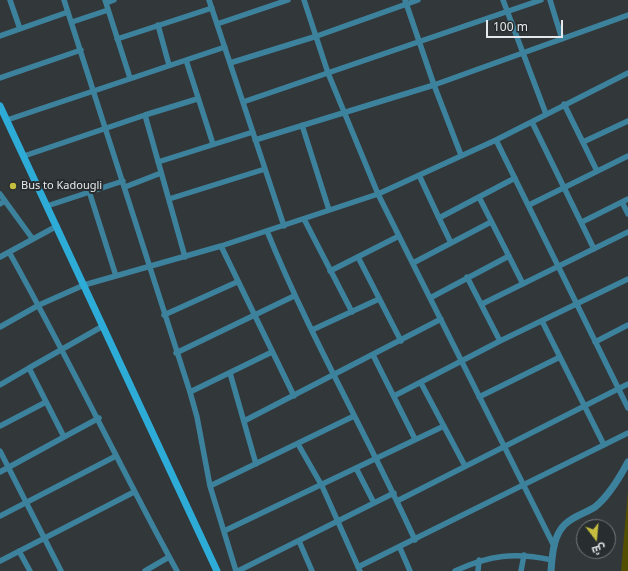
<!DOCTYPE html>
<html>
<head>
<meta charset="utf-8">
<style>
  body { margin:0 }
  #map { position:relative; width:628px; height:571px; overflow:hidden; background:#32373a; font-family:"Noto Sans",Cairo,sans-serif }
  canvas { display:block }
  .north { position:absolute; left:576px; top:519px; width:40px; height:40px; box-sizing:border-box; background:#282d2f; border:1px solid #74787a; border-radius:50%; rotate:164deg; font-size:11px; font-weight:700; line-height:16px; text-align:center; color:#e6e9eb }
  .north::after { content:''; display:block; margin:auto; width:14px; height:18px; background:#c4bd3e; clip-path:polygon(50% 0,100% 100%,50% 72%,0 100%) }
  .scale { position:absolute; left:486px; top:20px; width:77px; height:18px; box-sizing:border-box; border:2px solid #e6e9eb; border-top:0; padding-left:5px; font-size:12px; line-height:14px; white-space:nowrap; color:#e6e9eb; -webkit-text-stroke:3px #282d2f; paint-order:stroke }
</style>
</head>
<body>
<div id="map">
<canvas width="628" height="571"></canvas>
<div class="north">ش</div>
<div class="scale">100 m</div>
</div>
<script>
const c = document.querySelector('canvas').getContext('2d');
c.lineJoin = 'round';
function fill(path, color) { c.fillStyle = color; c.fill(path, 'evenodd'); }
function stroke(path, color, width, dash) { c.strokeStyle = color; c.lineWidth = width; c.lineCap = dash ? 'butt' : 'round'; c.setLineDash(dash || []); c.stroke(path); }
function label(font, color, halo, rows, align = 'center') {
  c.font = font + ' "Noto Sans",sans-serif'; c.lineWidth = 4; c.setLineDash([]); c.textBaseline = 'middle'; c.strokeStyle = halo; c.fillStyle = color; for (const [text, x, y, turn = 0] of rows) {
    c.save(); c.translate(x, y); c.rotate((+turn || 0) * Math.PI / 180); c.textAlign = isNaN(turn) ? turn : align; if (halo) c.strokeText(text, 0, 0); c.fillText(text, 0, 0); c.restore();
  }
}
const green = new Path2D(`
  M628,491v80h-7z`);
const minor = new Path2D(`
  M10,0l10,29
  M64,0l126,392 7,25 13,69 26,85
  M105,0l1,3 8,-3
  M209,0l75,226
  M304,0l24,73 50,121 176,352
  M405,0l29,85 27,70
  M503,0l43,114
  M550,0l12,39
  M106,3l24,75
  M72,22l36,-12
  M217,24l71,-24
  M158,25l11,40
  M0,36l68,-24
  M117,39l95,-31
  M186,60l27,84
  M230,63l87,-27 101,-36
  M0,78l81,-28
  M243,102l298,-102
  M564,104l33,67
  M145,115l52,-16
  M7,120l218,-73
  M532,122l62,127
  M302,125l27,85
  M255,140l179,-55 194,-70
  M496,140l132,268
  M583,142l45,-21
  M24,156l121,-41 40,142
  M158,162l95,-30
  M419,175l20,43
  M125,187l36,-14
  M89,191l27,85
  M0,194l32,44
  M479,197l44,87
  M169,199l96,-30
  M622,202l6,12
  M0,204l5,-3
  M529,205l99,-49
  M47,206l76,-25
  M304,219l48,93
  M582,222l46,-23
  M267,231c43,106 101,205 148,309
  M451,243l-12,-25 76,-40
  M221,246l73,150
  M9,252c59,105 110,213 168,319
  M0,257l57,-31
  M358,257l43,84
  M413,263l78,-41
  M330,271l69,-35
  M467,277l33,64
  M430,298l79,-42
  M482,304l146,-72
  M164,315l73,-33
  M542,321l62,124
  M0,327l39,-22 45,-20 137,-39 157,-52 118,-54 132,-67
  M312,330l67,-31
  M595,342l33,-17
  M176,353l118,-57
  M373,355l42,84
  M230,373l26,91
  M421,383l44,83
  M0,385l29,-17
  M190,392l82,-40
  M394,396l106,-55 128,-62
  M479,397l81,-40
  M99,418l-35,19 -35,-69 74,-42
  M244,421l197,-102
  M0,426l46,-24
  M298,444l24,42 38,85
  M0,451l61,120
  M356,468l18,35
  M0,472l64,-35
  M210,486l144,-70
  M397,501l231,-117
  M0,516l116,-60
  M224,531l220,-105
  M299,541l13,30
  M400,548l10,23
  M19,551l11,20
  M0,561l134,-69
  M358,567l270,-134
  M145,571l24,-14
  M238,571l156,-78
  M455,571c35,-16 59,-19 97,-11
  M478,571l1,-11
  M521,571l3,-16`);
const tertiary = new Path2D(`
  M551,571c1,-13 2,-31 10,-42 7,-11 23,-15 34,-22 14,-11 25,-30 33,-45`);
const secondary = new Path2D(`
  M0,106l217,465`);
const markers = [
  [13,186,4,"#c4bd3e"]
];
const poiNames = [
  ["Bus to Kadougli",21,186]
];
fill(green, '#534f00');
stroke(minor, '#3d829d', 5.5);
stroke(tertiary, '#3d829d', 7);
stroke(secondary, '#2eacd8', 7);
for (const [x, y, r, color] of markers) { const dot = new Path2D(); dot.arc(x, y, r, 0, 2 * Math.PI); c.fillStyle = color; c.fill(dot); stroke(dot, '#282d2f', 1.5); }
label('11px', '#e6e9eb', '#282d2f', poiNames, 'left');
</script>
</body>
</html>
